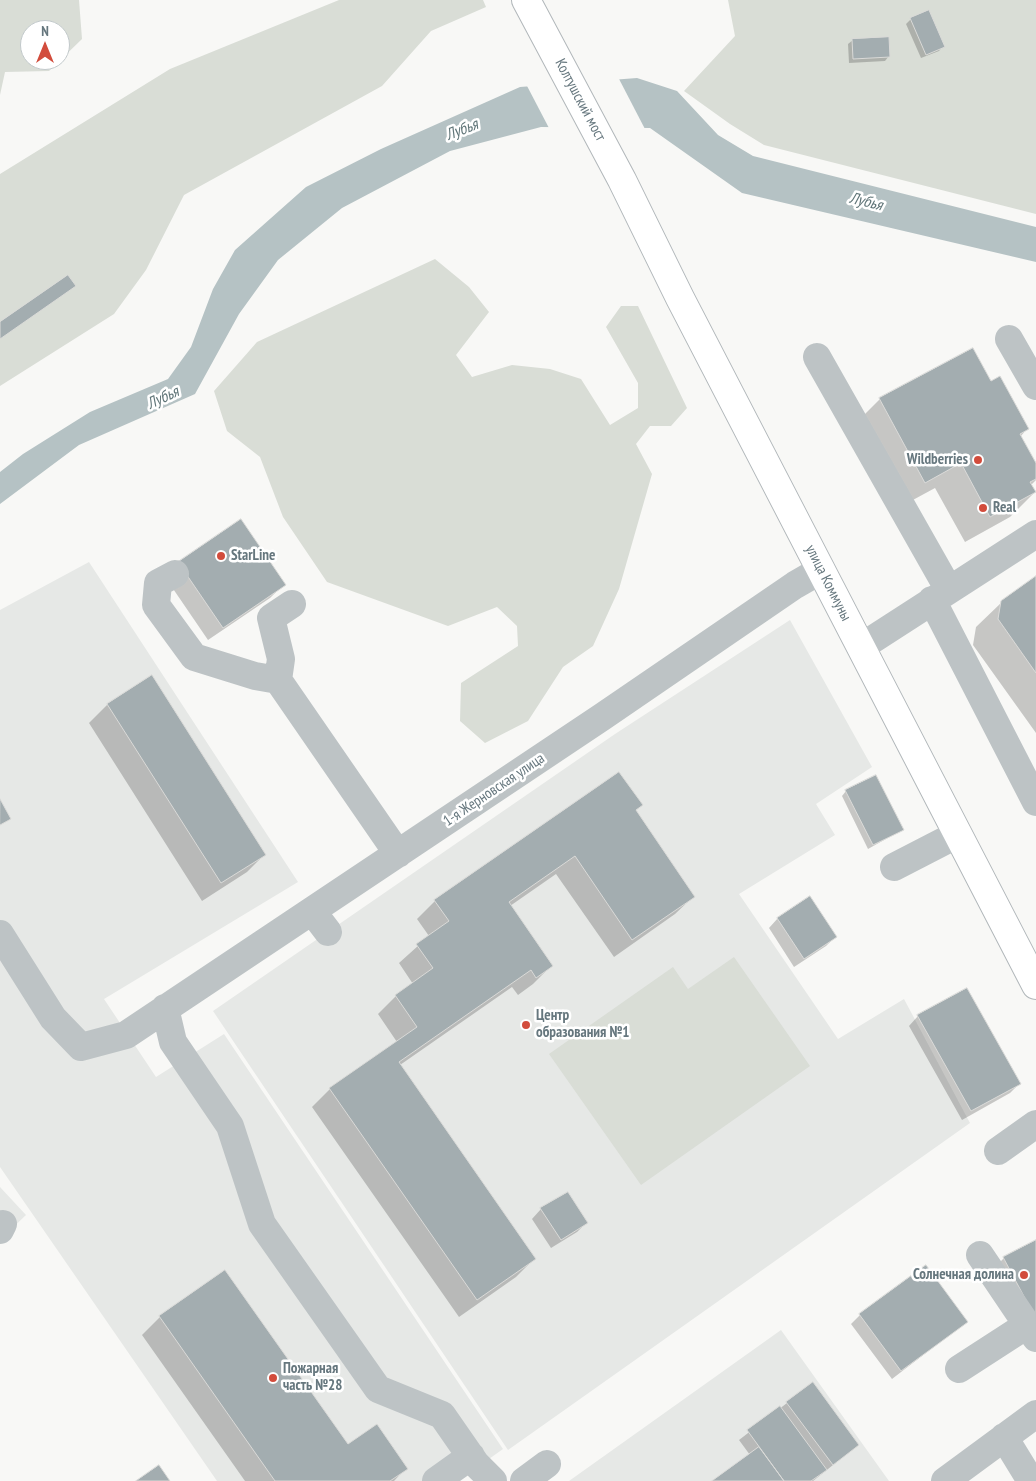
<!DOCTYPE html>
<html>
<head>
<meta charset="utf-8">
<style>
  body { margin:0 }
  #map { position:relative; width:1036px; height:1481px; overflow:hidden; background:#f8f8f6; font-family:"PT Sans Narrow",sans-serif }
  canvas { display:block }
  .north { position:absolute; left:20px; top:20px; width:50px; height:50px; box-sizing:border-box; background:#fff; border:1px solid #c2c9cb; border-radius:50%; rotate:0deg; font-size:14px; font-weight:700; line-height:20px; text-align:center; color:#66777e }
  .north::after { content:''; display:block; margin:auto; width:18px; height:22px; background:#d24c3c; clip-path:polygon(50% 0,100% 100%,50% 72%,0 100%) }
</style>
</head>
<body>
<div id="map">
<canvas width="1036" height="1481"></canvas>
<div class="north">N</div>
</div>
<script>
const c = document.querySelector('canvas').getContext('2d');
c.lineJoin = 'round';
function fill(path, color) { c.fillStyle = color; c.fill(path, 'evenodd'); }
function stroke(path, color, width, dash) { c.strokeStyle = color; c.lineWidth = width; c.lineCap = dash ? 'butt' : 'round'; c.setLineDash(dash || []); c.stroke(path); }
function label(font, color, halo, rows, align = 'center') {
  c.font = font + ' "PT Sans Narrow",sans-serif'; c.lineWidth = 5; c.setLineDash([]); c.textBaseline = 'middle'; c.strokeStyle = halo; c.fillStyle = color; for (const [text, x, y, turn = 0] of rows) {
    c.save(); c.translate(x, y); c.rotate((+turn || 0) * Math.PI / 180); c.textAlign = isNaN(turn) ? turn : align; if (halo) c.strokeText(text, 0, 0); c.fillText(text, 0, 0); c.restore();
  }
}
const built = new Path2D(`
  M89,562l209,320 -194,117 52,78 68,-43 279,415 -45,32h-241l-217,-314v-557z
  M790,620l82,147 -56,37 19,31 -96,59 99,145 66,-40 66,124 -462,327 -295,-439 402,-277z
  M0,1187l26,28 -26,25z
  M781,1330l108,151h-320z`);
const green = new Path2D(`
  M0,0h79l3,39 -33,32 -44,1 -5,23zM30,30h30v30h-30z
  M339,0h144l3,7 -55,24 -49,55 -198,109 -38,75 -32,44 -114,72v-212l170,-105z
  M728,0h308v214l-272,-69 -34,-21 -46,-33 51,-55z
  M435,259l34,28 20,25 -33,43 16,22 40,-12 38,4 31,10 29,46 28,-17v-25l-32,-56 15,-21h17l49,102 -16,18h-21l-14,18 16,30 -33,115 -26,57 -30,21 -35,54 -43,22 -25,-22 1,-38 57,-37 -1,-20 -20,-19 -49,19 -121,-44 -44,-65 -23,-60 -33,-26 -13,-40 43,-49z
  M734,957l76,109 -169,119 -92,-131 124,-87 15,22z`);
const water = new Path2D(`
  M637,78l40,13 41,44 35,21 283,71v35l-294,-69 -92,-65 -109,-1 -91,24 -108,57 -64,52 -39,54 -44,80 -116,51 -79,59v-32l23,-18 67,-42 78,-33 23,-32 22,-58 22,-39 71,-63 75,-38 139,-62z`);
const pier = new Path2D(`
  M618,77l28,54 -96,-1 -24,-46z`);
const shadow = new Path2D(`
  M911,19l32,27 -4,5 -18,7 -15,-34z
  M853,40l36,16 -4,5 -36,2 -1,-19z
  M990,383l37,46 -7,8 16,29v14l-5,5 4,7 -25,25 -45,25 -30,-54 -35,19 -45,-83 25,-25z
  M179,563l105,21 -14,14 -62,42 -43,-63z
  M1036,577v156l-63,-88 3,-18 26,-25z
  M152,677l113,177 -18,18 -45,29 -113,-178 18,-18z
  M846,791l56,39 -34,19 -26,-53z
  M635,811l59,85 -19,18 -61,43 -58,-83 -46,32 41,60 -18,18 -15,11 -6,-8 -112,78 134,194 -18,18 -57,40 -147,-210 18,-18 67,-47 -19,-28 18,-18 17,-12 -14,-21 30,-27 -12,-17 18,-18z
  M778,918l57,19 -9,9 -32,21 -25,-39z
  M918,1016l101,68 -9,9 -48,27 -53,-94z
  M541,1209l45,14 -9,9 -26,16 -19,-29z
  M1036,1241v93l-41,-67 9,-9z
  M860,1315l106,7 -74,57 -41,-55z
  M160,1317l188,129 58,22 -12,13h-149l-103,-146z
  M787,1403l71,42 -45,36h-99l36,-26 -11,-15z`);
const building = new Path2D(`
  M929,10l16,37 -19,8 -16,-37z
  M889,37l1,20 -37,2 -1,-20z
  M68,275l8,11 -76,53v-17z
  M973,348l18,33 9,-5 29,53 -9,5 16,29v16l-6,3 6,10 -46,25 -29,-54 -36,20 -46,-85z
  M241,519l45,66 -63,43 -45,-66z
  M1036,576v97l-38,-54 3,-18z
  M152,675l114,180 -45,28 -114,-179z
  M619,772l24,33 -7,5 59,87 -63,43 -57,-84 -66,46 44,64 -17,12 -5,-8 -132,92 137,197 -59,41 -148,-212 88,-61 -22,-32 38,-27 -17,-24 33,-23 -15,-21z
  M876,775l28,55 -31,15 -28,-55z
  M0,799l11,20 -11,6z
  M810,896l27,41 -33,22 -27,-41z
  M967,988l54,96 -50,27 -54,-96z
  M568,1192l20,31 -27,17 -21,-32z
  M1036,1240v79l-33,-62z
  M926,1265l42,57 -67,49 -42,-57z
  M225,1270l123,174 29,-20 31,45 -18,12h-115l-116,-165z
  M813,1382l46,63 -26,20 -47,-63z
  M780,1406l47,64 -16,11h-27l-37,-51z
  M759,1447l25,34h-72z
  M159,1465l11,16h-34z`);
const minor = new Path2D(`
  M1009,339l27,47
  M817,357l132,233
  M175,574l-17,9 -2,22 38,52 61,19 23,4
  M932,600l104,202
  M292,604l-21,14 10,41 -3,21 120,174
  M861,647l175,-113
  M894,867l64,-33
  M312,911l16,21
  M0,934l53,84 28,29 45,-12 476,-318 193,-132 26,-15
  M165,1008l8,34 57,84 32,98 116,165 64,26 34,49 17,17
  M998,1151l38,-27
  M0,1230l3,-6
  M980,1255l56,83
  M959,1369l68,-44
  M1004,1437l27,44
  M436,1481l35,-25
  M524,1481l23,-17
  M945,1481l91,-67`);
const major = new Path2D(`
  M526,0l96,180 58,118 356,687`);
const markers = [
  [978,460,5,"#d24c3c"],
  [983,508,5,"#d24c3c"],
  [221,556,5,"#d24c3c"],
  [526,1025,5,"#d24c3c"],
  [1024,1275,5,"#d24c3c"],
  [273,1378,5,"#d24c3c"]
];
const streetNames = [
  ["Колтушский мост",580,100,62],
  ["улица Коммуны",828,583,63],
  ["1-я Жерновская улица",494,790,-34]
];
const poiNames = [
  ["Wildberries",968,460,"right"],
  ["Real",993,508],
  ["StarLine",231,556],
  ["Центр",536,1016],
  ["образования №1",536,1033],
  ["Солнечная долина",1014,1275,"right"],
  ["Пожарная",283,1369],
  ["часть №28",283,1386]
];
const waterNames = [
  ["Лубья",462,130,-21],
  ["Лубья",866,202,14],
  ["Лубья",163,398,-25]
];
fill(built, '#e6e8e6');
fill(green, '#d9ddd6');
fill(water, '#b5c2c4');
fill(pier, '#f8f8f6');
fill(shadow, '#0003');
fill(building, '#a3adb0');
stroke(building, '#dadad8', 1);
stroke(major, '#b1b7ba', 30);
stroke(minor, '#bdc3c5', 28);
stroke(major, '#fff', 28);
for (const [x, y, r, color] of markers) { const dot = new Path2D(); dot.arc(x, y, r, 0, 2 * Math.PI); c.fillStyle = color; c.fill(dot); stroke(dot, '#fff', 2); }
label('15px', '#66777e', '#fff', streetNames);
label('bold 15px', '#66777e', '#fff', poiNames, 'left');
label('italic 16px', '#607578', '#fff', waterNames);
</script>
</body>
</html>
